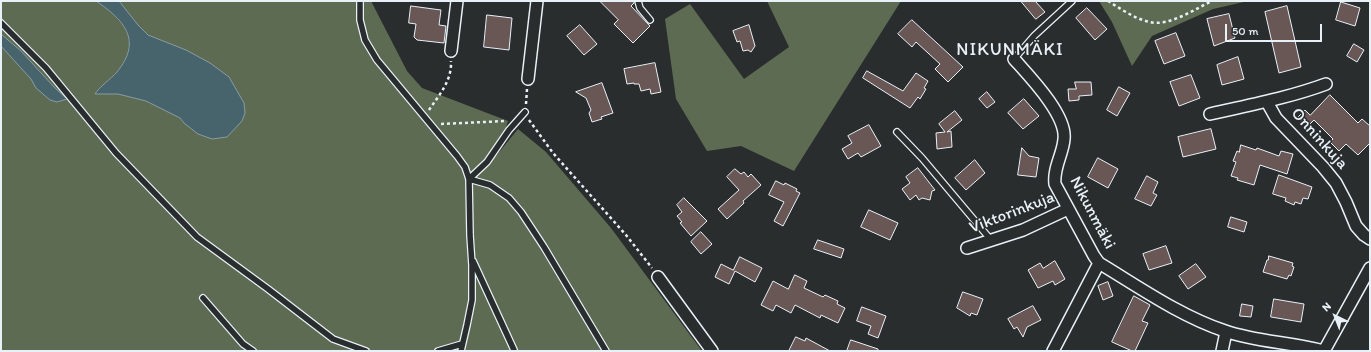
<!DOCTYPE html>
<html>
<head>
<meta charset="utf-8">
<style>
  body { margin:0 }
  #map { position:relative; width:1371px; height:352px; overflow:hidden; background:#2a2d2e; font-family:Itim,sans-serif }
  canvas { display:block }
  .frame { position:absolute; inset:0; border:2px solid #e8f1f8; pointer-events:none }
  .north { position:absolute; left:1315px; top:296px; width:40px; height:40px; -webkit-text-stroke:3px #2a2d2e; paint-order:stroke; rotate:317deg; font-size:11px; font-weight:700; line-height:16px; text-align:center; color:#e8f1f8 }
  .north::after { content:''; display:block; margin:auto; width:14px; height:18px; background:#e8f1f8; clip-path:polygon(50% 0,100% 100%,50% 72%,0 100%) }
  .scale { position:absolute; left:1225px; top:24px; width:97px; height:18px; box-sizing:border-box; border:2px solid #e8f1f8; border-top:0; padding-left:5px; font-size:12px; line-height:14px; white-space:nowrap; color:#e8f1f8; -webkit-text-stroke:3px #2a2d2e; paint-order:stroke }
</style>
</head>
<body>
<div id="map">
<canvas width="1371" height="352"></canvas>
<div class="frame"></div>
<div class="north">N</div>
<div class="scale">50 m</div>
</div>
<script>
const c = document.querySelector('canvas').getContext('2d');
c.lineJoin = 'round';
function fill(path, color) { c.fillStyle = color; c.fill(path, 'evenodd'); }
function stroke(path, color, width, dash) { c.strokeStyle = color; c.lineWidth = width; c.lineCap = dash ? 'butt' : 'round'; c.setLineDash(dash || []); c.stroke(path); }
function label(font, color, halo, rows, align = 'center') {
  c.font = font + ' Itim,sans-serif'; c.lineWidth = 3; c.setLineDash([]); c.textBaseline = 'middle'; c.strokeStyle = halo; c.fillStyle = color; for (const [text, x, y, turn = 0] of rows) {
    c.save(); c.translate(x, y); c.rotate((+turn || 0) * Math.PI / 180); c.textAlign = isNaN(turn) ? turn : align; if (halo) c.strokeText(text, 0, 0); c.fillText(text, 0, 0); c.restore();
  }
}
const green = new Path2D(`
  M1,1h370l36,70 15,17 86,33 -12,35 22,-27 28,23 65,76 91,123h-701z
  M767,1h134l-107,170 -53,-25 -34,5 -31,-52 -11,-80 25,-15 54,75 45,-32z
  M1099,1h149l-35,8 -61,27 -20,30 -20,-44z`);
const water = new Path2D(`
  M96,1h23l19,24 10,10 38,15 24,13 19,14 15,26 1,10 -3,8 -15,16 -15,2 -14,-5 -14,-11 -4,-5 -34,-17 -28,-7h-23c4,-7 16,-15 22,-22 26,-32 7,-52 -21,-71z
  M1,34l20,17 33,36 13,12 -10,3 -7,-2 -14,-12 -5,-9 -30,-33z`);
const building = new Path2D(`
  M600,1h34v2l-3,3 19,20 -17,17 -19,-19 4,-4z
  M1021,1h14l10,11 -9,7z
  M1341,2l19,6 -5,18 -19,-6z
  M411,6l30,4 -2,15 7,1 -2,17 -27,-3 -3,-3 2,-13 -7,-1z
  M1287,6l14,61 -22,6 -14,-61z
  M1087,8l20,21 -12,11 -19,-22z
  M1229,14l6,24 -21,8 -7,-27z
  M487,15l25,3 -3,32 -25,-3z
  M912,20l51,47 -15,15 -13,-13 5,-5 -24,-22 -4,5 -14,-13z
  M580,25l17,19 -13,11 -17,-19z
  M749,25l6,21 -4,6 -3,-2 -5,1 -3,-10 -3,1 -4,-11z
  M1176,33l9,23 -21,8 -9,-23z
  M1354,44l10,6 -7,12 -10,-6z
  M1238,57l6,22 -22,6 -5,-20z
  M655,63l6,29 -10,2 -1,-5 -9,2 -2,-7h-5v-1l-7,1 -3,-15z
  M867,71l36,20 13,-18 12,8 -4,7 2,1 -6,10 -2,-2 -8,11 -47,-30z
  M1191,75l9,23 -21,8 -9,-24z
  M1075,82h16l1,13 -13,1v4l-10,1 -1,-12h8z
  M602,83l11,30 -12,4 1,2 -10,3 -3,-9 2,-3 -5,-12 -10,-6z
  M1119,87l11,6 -13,23 -10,-6z
  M987,92l8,10 -8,6 -8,-9z
  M1330,95l28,28 4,-4 8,7v17l-12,12 -12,-11 -7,7 -9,-9 3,-3 -19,-19 -7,7 -9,-10 7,-7 5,5z
  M1024,99l15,17 -16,13 -15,-16z
  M955,111l7,9 -15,12 4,-1 1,16 -15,2 -1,-16 9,-1 -6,-8z
  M869,125l12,21 -20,11 -3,-4 -10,6 -6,-10 10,-6 -4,-7z
  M1211,129l5,20 -33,8 -5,-20z
  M1241,145l15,5 1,-2 22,8 2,-5 12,3 -6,20 -27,-9 -6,20 -17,-5 1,-2 -7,-2 5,-14 -3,-1 4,-10 2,1z
  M1022,148l7,8 10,2 -3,19 -18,-2z
  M1098,158l20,11 -10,19 -20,-11z
  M975,160l10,13 -19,17 -11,-12z
  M918,168l17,22 -3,1 -2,9 -8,-2 -3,2 -3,-5 -6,5 -8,-11 8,-6 -4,-6z
  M735,169l6,5 3,-2 4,5 3,-3 10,11 -18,16 1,2 -17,16 -9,-10 21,-19 -12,-13z
  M1279,175l33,12 -4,12 -5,-1 -2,6 -6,-2 -1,3 -9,-4 1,-3 -13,-4z
  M1147,176l11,6 -5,11 4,2 -6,11 -16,-7z
  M776,181l8,4 1,-2 12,6 -1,2 4,2 -17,33 -9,-5 10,-19 -15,-7z
  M684,198l23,23 -16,15 -11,-13 2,-1 -5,-6 5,-4 -5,-7z
  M869,210l29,13 -8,17 -29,-13z
  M1231,217l16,5 -3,10 -16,-5z
  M701,232l11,12 -11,10 -10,-12z
  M818,240l26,9 -3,9 -27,-9z
  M1166,246l6,17 -23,7 -6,-16z
  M1269,256l24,7 -1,3 2,1 -3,9 -2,-1 -2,4 -24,-7 4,-12h1z
  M740,257l22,11 -7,14 -20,-11 -6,13 -14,-7 6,-13 12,6z
  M1055,261l10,18 -10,6 -2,-4 -15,7 -10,-18 12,-7 3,5z
  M1196,264l10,13 -18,12 -9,-13z
  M795,275l12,6 -3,7 19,9 2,-2 13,6 -1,3 8,4 -7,15 -17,-8 -1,3 -25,-13 -4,8 -15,-8 -3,6 -12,-6 12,-24 15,8z
  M1108,282l5,14 -10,4 -5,-14z
  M963,292l20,7 -6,16 -6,-2 -1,3 -13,-8z
  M1134,296l16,9 -8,16 6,2 -13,28h-3l-20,-9z
  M1274,299l30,5 -3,18 -30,-5z
  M1242,304l11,2 -2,11 -11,-1z
  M1033,306l8,14 -14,7 -4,10 -6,-10 -3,2 -6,-10z
  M862,307l24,9 -8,22 -10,-4 3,-8 -14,-5z
  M796,337l9,4 1,-3 24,13h-41z
  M851,340l27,9v2h-31z`);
const path = new Path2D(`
  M1108,1c13,8 27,18 42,21 18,5 45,-13 62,-21
  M526,104l1,-15
  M429,110c10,-15 23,-29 22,-49
  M529,120l24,33 73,82 26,33
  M441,124l65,-3`);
const service = new Path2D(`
  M360,1v19l5,20 12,20 80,96 8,11 4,12 1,56 2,30v35l-5,25 -6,26
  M638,1l2,7 10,12
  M1,23l45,45 70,85 81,84 71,52 65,50 33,12
  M1014,59l20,-23 38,-35
  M897,132l25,26 69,82
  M469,179l21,6 19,13 12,14 23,35 62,104
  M469,179l18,-17 22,-32 16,-18
  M473,261l41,89
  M203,298l40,46 10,7
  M438,351l24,-7`);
const minor = new Path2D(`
  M451,51l6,-50
  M1014,59c15,17 53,56 50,80 -1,15 -11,29 -9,45l39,72 5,7c40,24 81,53 126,68 31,11 66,11 98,20
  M528,79l9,-78
  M1267,102l9,16 47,49 13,16 10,19 10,24 8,9 6,4
  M1210,114c39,-9 78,-16 116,-30
  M967,248l56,-18 45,-21
  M658,277l54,74
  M1053,351l46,-88
  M1222,351l4,-19
  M1324,351l46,-83`);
const streetNames = [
  ["Onninkuja",1319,139,48],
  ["Viktorinkuja",1012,213,-21],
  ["Nikunmäki",1092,213,62]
];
const neighbourhoodNames = [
  ["NIKUNMÄKI",1010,50]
];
fill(green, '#5e6b53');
fill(water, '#47646c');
stroke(water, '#879ca4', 1);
fill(building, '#695756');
stroke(building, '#e8f1f8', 1);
stroke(service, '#e8f1f8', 8);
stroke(minor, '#e8f1f8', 14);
stroke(path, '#e8f1f8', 2.5, [3, 3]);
stroke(service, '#2a2d2e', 5.5);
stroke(minor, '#2a2d2e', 11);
label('17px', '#e8f1f8', '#2a2d2e', streetNames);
c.letterSpacing = '1px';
label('18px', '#e8f1f8', '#2a2d2e', neighbourhoodNames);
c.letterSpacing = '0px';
</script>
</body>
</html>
